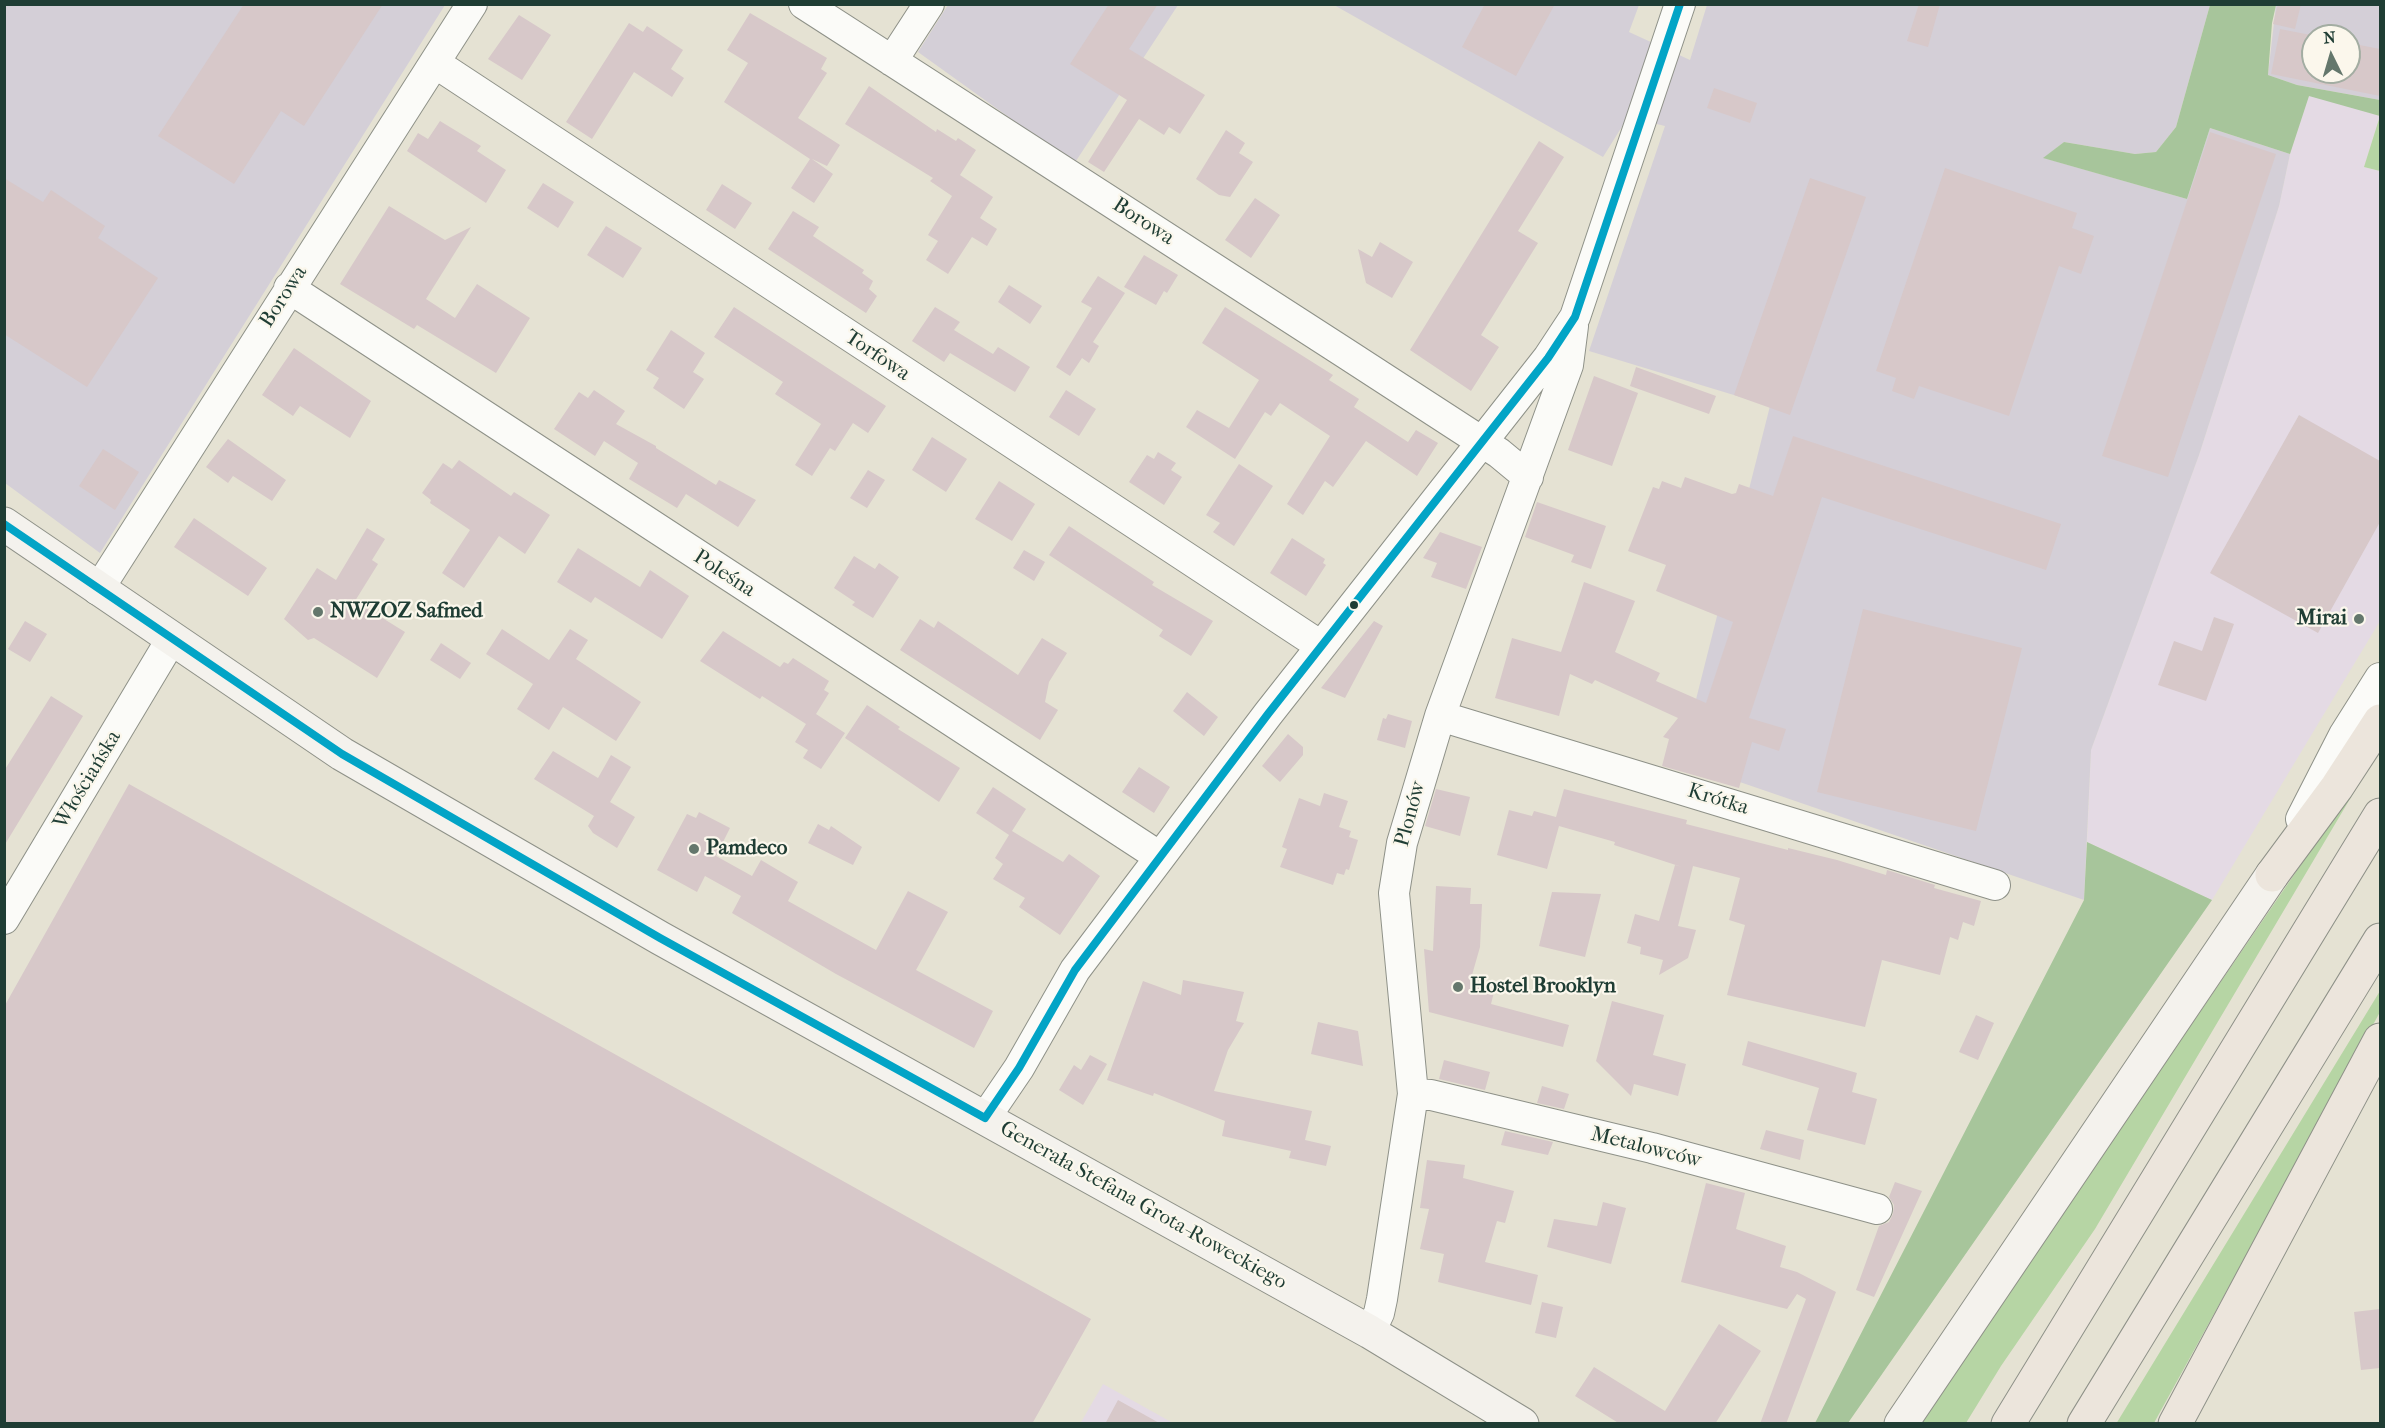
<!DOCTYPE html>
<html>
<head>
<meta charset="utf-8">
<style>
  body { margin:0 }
  #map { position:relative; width:2385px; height:1428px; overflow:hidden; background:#e5e2d3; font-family:"IM FELL French Canon",serif }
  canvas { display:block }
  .frame { position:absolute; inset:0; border:6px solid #1f3d34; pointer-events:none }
  .north { position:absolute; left:2301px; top:24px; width:60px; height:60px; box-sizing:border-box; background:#fbf7ec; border:2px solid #a3ada2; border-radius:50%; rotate:355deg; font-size:16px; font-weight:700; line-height:24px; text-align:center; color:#1f3d34 }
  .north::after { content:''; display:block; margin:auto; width:21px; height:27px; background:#64776c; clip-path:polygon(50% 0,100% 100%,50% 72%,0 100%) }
</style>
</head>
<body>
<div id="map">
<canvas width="2385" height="1428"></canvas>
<div class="frame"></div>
<div class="north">N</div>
</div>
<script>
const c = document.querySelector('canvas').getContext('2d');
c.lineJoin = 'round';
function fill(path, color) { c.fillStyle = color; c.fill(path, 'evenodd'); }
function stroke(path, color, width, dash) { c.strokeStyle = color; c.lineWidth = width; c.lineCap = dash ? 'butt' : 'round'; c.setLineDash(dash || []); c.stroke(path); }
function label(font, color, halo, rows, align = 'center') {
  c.font = font + ' "IM FELL French Canon",serif'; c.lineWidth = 4.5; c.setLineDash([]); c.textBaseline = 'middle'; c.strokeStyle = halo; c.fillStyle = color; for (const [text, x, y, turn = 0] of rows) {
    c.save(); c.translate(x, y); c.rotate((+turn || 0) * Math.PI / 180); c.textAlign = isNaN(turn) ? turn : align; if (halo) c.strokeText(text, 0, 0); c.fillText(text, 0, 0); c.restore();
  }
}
const built = new Path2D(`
  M2309,95l71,21 -16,51 16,4v450l-168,279 -125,-58 4,-92 108,-295 80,-249 11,-52z
  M1103,1384l70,39 -93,1z`);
const industrial = new Path2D(`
  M5,5h440l-345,548 -95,-70z
  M948,5h230l-104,159 -156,-112z
  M1334,5h305l-10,27 61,28 17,-55h503l-34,122 -20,25 -21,2 -71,-12 -20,16 143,41 23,-71 80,26 -11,52 -80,249 -108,295 -7,150 -388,-133 -13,-16 87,-345 -181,-55 76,-225 -37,-9 -25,40z
  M2276,5h104v95l-83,-15 -29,-10zM2313,36h36v36h-36z`);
const green = new Path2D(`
  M2380,116v55l-16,-4z
  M2376,755l-281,474 -94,137 -35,57 -48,1z
  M2380,991v21l-226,411 -38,1z`);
const forest = new Path2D(`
  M2210,5h66l-4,18 -4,52 29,10 83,15v16l-71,-20 -19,58 -80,-26 -23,71 -144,-41 21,-16 71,12 21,-2 20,-25z
  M2087,842l125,58 -364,523h-33l269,-523z`);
const building = new Path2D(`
  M244,4h139l-79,122 -23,-15 -47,73 -76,-48z
  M1109,4h49l-29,45 76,46 -25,39 -11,-7 -5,8 -25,-16 -35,53 -16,-10 39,-62 -57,-36z
  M1485,4h70l-39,72 -54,-29z
  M1919,4h21l-12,43 -21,-6z
  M2278,4h23l-6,25 -22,-5z
  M750,13l77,45 -6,11 6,4 -29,45 42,27 -13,21 -15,-7 21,15 -19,29 -23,-15 19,-29 -86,-57 24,-39 -21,-13z
  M519,15l32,20 -29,45 -34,-21z
  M629,23l14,9 4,-6 36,24 -12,19 13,9 -12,19 -38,-25 -42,67 -26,-17z
  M2280,29l36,7h-3v36h36v-29l31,6v47l-109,-22z
  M869,86l67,46 1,-3 19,12 2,-3 18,12 -16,25 33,22 -13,21 17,11 -10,17 -15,-9 -24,37 -22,-14 12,-19 -10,-6 24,-39 -22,-15 3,-3 -88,-54z
  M1714,88l43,15 -7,20 -43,-15z
  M440,121l41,25 -4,5 29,19 -20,33 -79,-52 11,-18 10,6z
  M1226,130l19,13 -6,10 14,9 -23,35 -11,-2 -23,-16z
  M2210,132l66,22 -108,323 -66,-21z
  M1539,141l25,16 -46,74 20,12 -57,92 18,12 -28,44 -61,-41z
  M1945,168l132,45 -5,15 22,8 -13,38 -22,-8 -50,150 -90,-30 -5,13 -22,-8 4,-13 -20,-7z
  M4,178l39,24 8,-12 54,36 -7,12 60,40 -71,109 -83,-53z
  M1810,178l56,19 -76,218 -56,-20z
  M543,183l31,19 -16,26 -31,-20z
  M722,184l30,19 -17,26 -29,-19z
  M1255,198l25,17 -29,43 -26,-18z
  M389,206l56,34 26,-13 -45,72 29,19 22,-34 53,34 -34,55 -79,-48 -3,4 -74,-45z
  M793,211l26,16 -6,9 51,34 -2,3 11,8 -4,8 8,7 -11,17 -98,-64z
  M606,226l36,22 -19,30 -36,-23z
  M1380,242l33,20 -21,36 -26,-15 -8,-34 14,8z
  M1144,255l34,20 -11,18 -3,-2 -8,14 -32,-18z
  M1098,276l27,17 -32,49 6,4 -10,17 -7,-5 -12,18 -14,-9 36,-59 -11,-6z
  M1009,285l33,21 -12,18 -32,-22z
  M734,307l152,99 -18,27 -15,-10 -18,28 -5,-3 -18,28 -17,-11 26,-41 -46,-30 8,-12 -69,-45z
  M935,307l25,15 -6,8 39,24 5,-7 32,20 -15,25 -65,-39 -6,9 -32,-21z
  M1225,307l108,68 -4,5 30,19 -5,8 54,35 8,-12 22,13 -21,33 -51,-35 -33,46 -8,-6 -22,34 -16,-11 43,-68 -50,-33 -9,13 -6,-4 -30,47 -49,-32 11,-17 32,18 30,-48 -57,-37z
  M671,330l34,23 -12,19 11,7 -20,30 -31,-21 6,-10 -13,-8z
  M294,348l77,53 -21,37 -50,-32 -7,10 -31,-21z
  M1636,367l80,29 -7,18 -79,-28z
  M1594,376l44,17 -26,73 -44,-16z
  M594,390l31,21 -9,13 40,22v2l60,37 3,-5 37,20 -18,27 -52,-33 -9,14 -48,-29 9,-16 -34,-22 -9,15 -41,-27 25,-37 9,6z
  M1066,390l30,19 -17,27 -30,-19z
  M2299,415l81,46v61l-62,111 -108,-60z
  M1793,436l268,88 -15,46 -224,-73 -73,221 37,11 -7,22 -27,-9 -13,46 -77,-22 7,-27 -6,-2 15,-19 -83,-38 -3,4 -22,-10 -11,42 -64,-18 17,-60 49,14 23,-70 51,19 -20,51 45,21 -4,8 50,22 27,-81 -77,-31 10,-26 -38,-14 25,-64 6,2 3,-8 19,7 4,-11 47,17 4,-1 3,-9 34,12z
  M932,437l35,22 -21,33 -34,-22z
  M228,439l58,41 -14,21 -39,-25 -5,7 -22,-16z
  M103,449l36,23 -24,38 -36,-24z
  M1158,452l18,11 -5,7 11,7 -18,28 -35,-23 18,-27 7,4z
  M459,460l52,36 3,-4 36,23 -25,39 -26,-18 -35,52 -22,-15 28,-43 -40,-27 1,-3 -9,-7 21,-30 9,6z
  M1239,464l34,22 -39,60 -21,-14 7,-9 -14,-8z
  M868,470l17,10 -18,28 -17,-10z
  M999,481l36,23 -23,37 -37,-22z
  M1537,502l69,24 -15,43 -20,-7 3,-7 -49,-18z
  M194,518l73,50 -19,28 -74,-49z
  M1069,526l85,56 -2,3 61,36 -22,35 -32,-20 4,-6 -114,-75z
  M367,528l18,11 -13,21 6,4 -23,37 50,31 -28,46 -63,-40 -6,2 -24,-21 33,-51 19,12z
  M1440,532l42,15 -16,42 -35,-12 6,-14 -14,-5z
  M1292,538l33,21 -2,4 3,2 -20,31 -36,-23z
  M578,548l62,39 10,-17 39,26 -27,43 -67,-42 -4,6 -34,-21z
  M1024,550l21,12 -11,19 -21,-13z
  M854,556l21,13 4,-6 20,14 -26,41 -21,-13 3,-3 -21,-14z
  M1863,609l159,39 -46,183 -159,-39z
  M2214,617l20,7 -28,77 -48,-16 16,-44 28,10z
  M920,619l14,9 4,-7 80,54 24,-37 25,15 -18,29 -4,20 13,8 -18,30 -140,-90z
  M25,621l22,13 -17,28 -22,-13z
  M1374,621l9,5 -38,72 -24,-10z
  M502,629l47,31 21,-31 18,11 -12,19 65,43 -25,39 -53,-34 -14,23 -32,-21 16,-25 -47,-30z
  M723,631l57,36 4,-5 4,2 5,-6 36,23 -5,9 5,3 -13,21 29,19 -24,36 -18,-11 5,-8 -13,-8 11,-18 -44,-28 -2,3 -60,-38z
  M441,643l30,20 -11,16 -30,-19z
  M1187,692l31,25 -14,19 -31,-25z
  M51,696l32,20 -79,130v-75z
  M867,705l33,22 -2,2 62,39 -21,34 -94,-64z
  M1388,714l24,7 -7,27 -28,-8 6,-22 3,1z
  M1288,734l15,13v8l-23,27 -18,-16z
  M553,751l45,27 13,-23 20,12 -21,35 25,15 -18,31 -24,-15 -5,-7 6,-10 -60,-37z
  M1139,767l31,20 -16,26 -32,-21z
  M129,784l962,535 -59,105h-1028v-417z
  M993,787l33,22 -14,22 51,31 6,-8 31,22 -40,59 -41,-28 6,-9 -32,-19 10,-15 -8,-6 14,-23 -33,-22z
  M1436,789l34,8 -10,39 -35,-10z
  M1564,789l123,31 -1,4 102,26v-2l49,12 49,15 1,-5 48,15 -1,3 47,13 -7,25 -11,-4 -5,18 -8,-3 -10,38 -58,-15 -17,67 -138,-32 18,-70 -16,-5 11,-42 -47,-12 -15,60 18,4 -8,28 -29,17 4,-15 -23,-6 1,-7 -14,-4 8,-29 24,7 16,-56 7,2 -68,-22 1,-3 -56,-16 -12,43 -50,-14 12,-45 23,6 2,-5 22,6z
  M1324,793l24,8 -9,26 12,4 -2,6 9,3 -9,30 -3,-1 -2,6 -7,-2 -4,12 -53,-18 7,-18 -5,-2 17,-49 21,8z
  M699,812l31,16 -14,28 36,20 9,-16 37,22 -10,19 88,49 32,-59 40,21 -32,58 77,41 -19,37 -138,-74 -104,-61 9,-17 -36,-20 -8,16 -40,-22 30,-56 9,4z
  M818,824l11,6 2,-4 31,21 -9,18 -45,-22z
  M1436,886l35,2 -1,16h12l-2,43 -10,35 25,6 -4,16 78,21 -6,22 -134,-35 -5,-63 9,2z
  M1552,892l49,2 -16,63 -46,-11z
  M1183,980l61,12 -8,29 8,2 -16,27 -14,41 98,20 -7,29 26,6 -5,20 -37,-8 2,-7 -69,-15 3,-15 -71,-28 -1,3 -46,-16 36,-99 38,14z
  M1612,1001l52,14 -11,40 33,9 -8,32 -44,-12 -3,12 -35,-35z
  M1976,1015l18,8 -16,37 -19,-8z
  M1318,1022l40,9 5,35 -52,-12z
  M1748,1041l109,32 -5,19 25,7 -12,46 -58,-15 12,-42 -77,-23z
  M1090,1055l17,9 -24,41 -24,-15 15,-25 7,5z
  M1444,1060l46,12 -5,18 -46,-11z
  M1542,1086l27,8 -5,15 -27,-6z
  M1766,1130l38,10 -4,20 -40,-11z
  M1505,1131l48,11 -5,13 -47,-10z
  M1427,1160l38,5 -2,13 51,13 -9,32 -8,-2 -12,41 53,13 -7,30 -93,-23 6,-28 -24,-5 9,-40 -9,-1z
  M1895,1182l27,9 -48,106 -18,-7 23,-64 10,-4 4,-8 1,-9 -5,-8z
  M1706,1183l39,10 -9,36 50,17 -6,21 17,5 39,20 -50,132h-26l46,-125 -9,-5 -10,15 -106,-27z
  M1603,1202l23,6 -15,56 -64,-17 7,-28 43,7z
  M1542,1302l21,5 -7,31 -21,-5z
  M2380,1309v59l-19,2 -7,-58z
  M1719,1324l42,27 -46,73h-95l-45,-28 19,-29 71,44z
  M1118,1400l43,24h-56z`);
const street = new Path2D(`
  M804,4l541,349 154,100 29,24
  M892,61l37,-57
  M435,63l886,583
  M289,288l871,569
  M98,590l374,-586
  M1440,716l555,169
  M2301,819l43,-84 36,-57
  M4,919l167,-279
  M1413,1094l18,1 221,53 225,61
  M985,1118l34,-50 56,-98 193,-256 280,-356 27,-41 105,-313
  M1370,1332l9,-19 3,-14 31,-205 -19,-201 8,-50 38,-127 128,-351 5,-39`);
const secondary = new Path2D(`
  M4,524l338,230 318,184 710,394 152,92
  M1901,1424l371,-549`);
const highway = new Path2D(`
  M2272,875l65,-88 43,-66
  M2008,1424l372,-609
  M2084,1424l296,-484
  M2175,1424l205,-384`);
const bus1 = new Path2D(`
  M4,524l338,230 318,184 325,180
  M985,1118l34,-50 56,-98 193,-256 280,-356 27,-41 105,-313`);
const markers = [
  [1354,605,5,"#1f3d34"],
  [318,612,6,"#64776c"],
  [2359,619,6,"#64776c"],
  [694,849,6,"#64776c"],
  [1458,987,6,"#64776c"]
];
const streetNames = [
  ["Borowa",1143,222,33],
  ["Borowa",284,297,-57],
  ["Torfowa",877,356,34],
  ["Poleśna",724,574,33],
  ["Włościańska",88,780,-59],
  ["Krótka",1718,800,17],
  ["Plonów",1411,814,-75],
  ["Metalowców",1646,1148,14],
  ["Generała Stefana Grota-Roweckiego",1143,1206,29]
];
const poiNames = [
  ["NWZOZ Safmed",330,612],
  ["Mirai",2347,619,"right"],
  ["Pamdeco",706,849],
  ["Hostel Brooklyn",1470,987]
];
fill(built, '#e4dae4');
fill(industrial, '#d4cfd7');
fill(green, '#b6d5a4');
fill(forest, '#a7c59b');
fill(building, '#d7c8c9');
stroke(street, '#8e9188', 32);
stroke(secondary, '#8e9188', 35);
stroke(highway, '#8e9188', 35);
stroke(street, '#fbfbf8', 30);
stroke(secondary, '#f4f2ed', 33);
stroke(highway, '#ece5dc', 33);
stroke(bus1, '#02a4c6', 8);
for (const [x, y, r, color] of markers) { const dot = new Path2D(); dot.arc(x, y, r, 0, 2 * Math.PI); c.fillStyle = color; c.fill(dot); stroke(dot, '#fbf7ec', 2); }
label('21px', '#1f3d34', '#fbf7ec', streetNames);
label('bold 21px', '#1f3d34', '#fbf7ec', poiNames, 'left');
</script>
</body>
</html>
